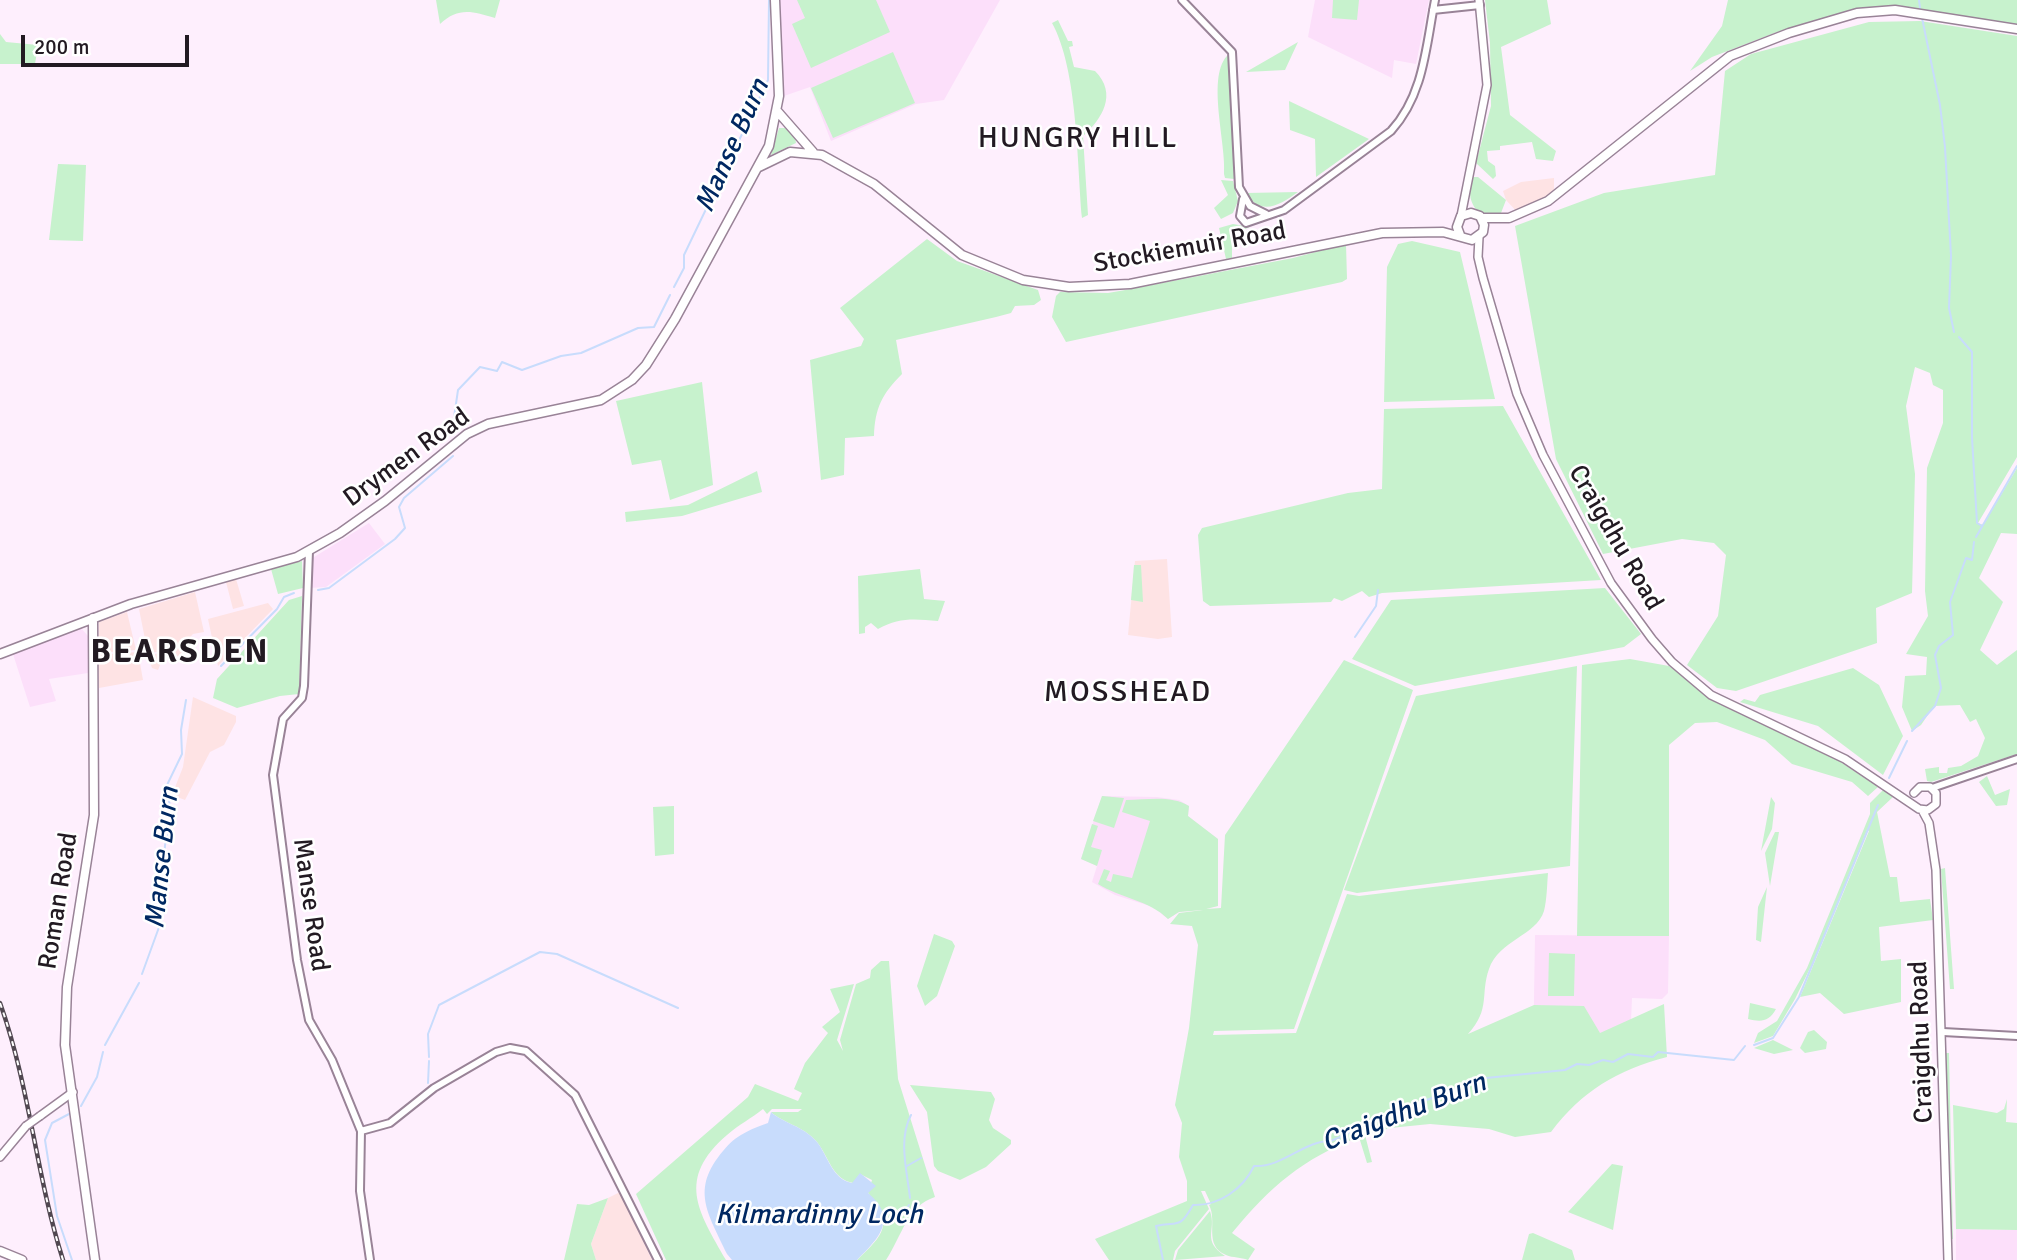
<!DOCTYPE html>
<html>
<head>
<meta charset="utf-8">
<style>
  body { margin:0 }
  #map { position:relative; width:2017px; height:1260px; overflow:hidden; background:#feeffd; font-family:Signika,sans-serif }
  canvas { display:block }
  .scale { position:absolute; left:21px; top:35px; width:168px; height:32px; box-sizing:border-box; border:4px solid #221a22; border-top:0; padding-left:9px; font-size:21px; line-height:24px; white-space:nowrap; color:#221a22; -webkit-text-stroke:5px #fff; paint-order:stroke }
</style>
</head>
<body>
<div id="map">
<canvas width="2017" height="1260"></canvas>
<div class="scale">200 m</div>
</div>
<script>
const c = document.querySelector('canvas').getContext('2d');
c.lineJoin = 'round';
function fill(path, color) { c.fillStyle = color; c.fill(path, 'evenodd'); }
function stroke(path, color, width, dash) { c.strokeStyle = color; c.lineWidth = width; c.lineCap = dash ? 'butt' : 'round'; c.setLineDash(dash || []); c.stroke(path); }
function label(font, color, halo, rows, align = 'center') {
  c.font = font + ' Signika,sans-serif'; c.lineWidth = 5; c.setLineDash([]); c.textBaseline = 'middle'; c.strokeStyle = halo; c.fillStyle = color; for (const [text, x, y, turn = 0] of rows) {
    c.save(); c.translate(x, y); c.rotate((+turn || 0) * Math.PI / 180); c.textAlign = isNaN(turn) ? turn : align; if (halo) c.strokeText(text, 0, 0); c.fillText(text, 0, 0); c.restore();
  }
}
const commercial = new Path2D(`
  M1554,178v14l-17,12 -20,8 -11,-12 -3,-9 18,-9z
  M1167,559l5,78 -14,2 -30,-4 7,-74z
  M236,579l8,27 -11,3 -7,-27z
  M195,592l9,40 -11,2 -10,11 -35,9 -9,-45z
  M268,603l5,6 -55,57 -10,-47z
  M127,612l9,38 -38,3 1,-31z
  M183,647l2,8 -22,3 -5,12 -6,-2 -4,-12z
  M138,652l5,28 -44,8 -1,-33z
  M193,697l43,19v6l-12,23 -14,7 -25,48 -13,-5 11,-28z
  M620,1192l32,68h-56l-5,-16 17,-46z`);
const built = new Path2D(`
  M779,0h221l-56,100 -28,4 -85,37 -21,-54 -26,9z
  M1315,0h114l-13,64 -22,-4 -2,18 -84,-41z
  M369,523l16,21 -59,43 -17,1 2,-29z
  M80,627l8,9v37l-39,6 7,22 -26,6 -18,-56z
  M1102,796l55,1 22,3 10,6 -1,10 30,23v67l-39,6 -11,7 -15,-12 -38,-12 -23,-13 5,-16 -16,-7z
  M1535,935l134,1 -1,57 -6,6 -30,-1 -1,23 -98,40z
  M1956,1229l61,1v30h-61z`);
const green = new Path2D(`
  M436,0h64l-5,18c-23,-7 -37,-11 -55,6z
  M797,0h79l14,32 -79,36 -19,-44 13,-6z
  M1333,0h26l-2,20 -25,-2z
  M1485,0h62l4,24 -50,23 9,68 46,36 -3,10 -17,-2 -4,-17 -32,4v4l-13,1 1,10 7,5 1,10 -3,3 -17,-16 15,-57 -1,-63z
  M1728,0h289v27l-120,-22 -29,3 -91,24 -65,25 -22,14 32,-45z
  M1058,20l10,21h4l1,5 -4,1 5,20 21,4c23,23 7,48 -12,65l5,79 -6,3c-5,-54 -4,-148 -30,-195z
  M1920,21l97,15v421l-39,66 5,2 34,-57v66l-16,-1 -22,45 24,24 -23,48 17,15 20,-15v104l-86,28 -4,-1 -2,-12 14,-2v6h8l1,-5 13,-2 17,-10 7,-18 -9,-19 -6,3 -10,-17 -26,1 -13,19 -9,6 -10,-24 3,-31 21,-1 1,-18 -21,-3 22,-38 -3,-25 2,-123 16,-45v-33l-10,-5 -3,-12 -15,-6 -9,39 9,68 -3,119 -36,15 1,35 -141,48 -19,-3 -30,-23 31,-49 8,-61 -12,-12 -32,-4 -79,15 -47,-95 -41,-233 89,-33 111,-18 10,-104 26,-17 118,-32z
  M0,34l6,8 32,3 -3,19h-35z
  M1298,42l-13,28 -39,2z
  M893,52l22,51 -82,35 -22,-50z
  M1229,54l2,9 3,116 -9,-1 -1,-4c3,-29 -19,-100 5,-120z
  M1289,101l80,38 -53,38 -1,-38 -25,-9z
  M779,128h6l10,9 1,6 -25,12z
  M58,164l28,1 -3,76 -34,-1z
  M1472,177h6l28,23 -5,13 -19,2c-13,-10 -14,-23 -10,-38z
  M1221,180l12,1 5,20 -5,12 -12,6 -7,-11 14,-13z
  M1298,192c-18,13 -37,25 -52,1z
  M1233,224l17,3 -18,8v23l-6,1 -7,-31z
  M927,239l30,22 81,29 3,10 -7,5 -19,1 -4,7 -15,4 -100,23 6,34c-20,20 -27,34 -28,62l-29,2 -1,37 -23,5 -11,-120 51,-14 3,-7 -24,-31z
  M1412,241l48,11 35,147 -111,3 3,-135 11,-23z
  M1346,244l1,35 -5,3 -276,60 -14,-25 4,-21 4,-4 48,1 23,-4 162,-31z
  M702,382l11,103 -43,15 -9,-40 -29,5 -16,-64z
  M1503,406l98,174 -219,13 -13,4 -7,-6 -20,10 -8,-3 -3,4 -121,4 -7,-5 -5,-66 4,-7 146,-35 34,-4 2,-80z
  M757,471l5,21 -80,24 -56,6 -1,-10 63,-7z
  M302,561l1,27 -25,6 -7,-25z
  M1134,565h7l2,37 -12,-2z
  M920,569l4,30 21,2 -7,20c-23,-2 -39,-4 -60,8l-7,-6 -6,4v6l-6,1 -1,-58z
  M1605,588l36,46 -17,13 -209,39 -63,-27 39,-59z
  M302,596l-3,98 -19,2 -43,12 -24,-10 4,-19 72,-79z
  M1630,659l39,7 53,39 117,56 39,26 -10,9 -16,-14 -60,-18 -27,-24 -48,-18 -22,1 -26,22v191h-92l5,-271z
  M1344,660l69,30 -119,339 -80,2 -1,4 83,-2 51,-139 12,2 189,-23c-1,12 -1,26 -4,38 -8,25 -45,29 -55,58 -9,25 2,40 -21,65l66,-29 50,1 16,27 64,-29 3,53c-50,13 -85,34 -116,75l-36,5 -26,-8 -59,-5 -40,4 -25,7 7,27 -5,1 -8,-26c-57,22 -88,49 -127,96l23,16 -7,11c-7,-3 -15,-2 -22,-5 -23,-10 -8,-33 -17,-50l2,-1 -6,-13h-4l8,18 -34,42 -2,9h-64l-14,-21 92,-38v-20l-8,-24 3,-34 -7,-18 14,-77 9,-83 -6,-19 -22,-2 9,-11 24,-3 -24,2 -11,7c-19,-19 -48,-21 -70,-35l6,-15 6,2 -4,9 5,2 2,-8 19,4 18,-57 -28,-9 4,-12c22,0 44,-5 63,6l-1,10 30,23v67l-12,3 15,-1 4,-73z
  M1577,666l-7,200 -213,27 -13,-3 72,-194z
  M1853,668l26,17 24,51 -20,39 -65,-49 -78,-24 4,-3 11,3 5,-7z
  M1987,776l8,19 15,-6 -3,16 -11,1 -17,-24z
  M1883,790l10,7 -16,15 13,65h7l3,25 30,-3 3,21 -54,7 2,34 20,-2v43l-57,12 -24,-21 -20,4 69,-166 -2,-1 -51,126 -21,43 -22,37 -19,7 4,-10 19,-12 30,-53 63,-154v-11z
  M1102,796l22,2 -10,30 -21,-7z
  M1771,797l4,6 -3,26 -11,22z
  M674,806v48l-19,2 -2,-49z
  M1092,824l6,2 -7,21 11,3 -5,16 -16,-7z
  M1775,832h4l-9,54 -5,-33z
  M1945,868l9,121h-4l-9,-120z
  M1767,887l-6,55 -5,-2 2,-33z
  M934,934l18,7 3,5 -18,50 -12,10 -8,-20z
  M1549,953l26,1 -1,42h-26z
  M881,961h8l9,118 37,118c-28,9 -33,39 -49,63h-29c27,-26 37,-35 11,-67l4,-13 -12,-6 -7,9c-21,-4 -24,-26 -36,-41 -15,-17 -33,-18 -46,-30h27l4,-3h-30l-5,5 -4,-5c-11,9 -25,16 -36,26 -51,44 -29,76 -1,125h-60l-30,-66 112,-97 7,-13 43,17 4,-8 -8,-4 11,-26 23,-30 -6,-6 18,-15 -10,-23 24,-5 -17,56 6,11 -3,-11 16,-56 14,-6 1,-8z
  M1750,1003l26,6c-7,13 -15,13 -28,10z
  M1814,1030l13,12 -1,7 -21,4 -5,-5 8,-16z
  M1773,1040l20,10 -19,4 -20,-6z
  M1946,1053h3l4,186h-2z
  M910,1085l81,7 4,7 -6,21 4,8 18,12v4l-25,23 -26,13 -22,-9 -4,-5 -7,-54z
  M2007,1099l-1,23 11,1v107l-61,-1 -3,-124 44,8 7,-4z
  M1612,1164l11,2 -10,64 -45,-18z
  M608,1198l-17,46 5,16h-32l13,-56 12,1z
  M1210,1211c7,20 -9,29 15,45l-50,4 3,-10z
  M1533,1233l39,17 3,10h-53l7,-26z`);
const water = new Path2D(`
  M771,1112c13,12 31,13 46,30 11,14 15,37 35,41l8,-10 16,13 -8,7c31,26 10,46 -11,67h-125l-5,-6c-19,-41 -37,-64 -4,-103 13,-16 26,-21 45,-28z`);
const stream = new Path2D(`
  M1919,0l1,8
  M1922,18l18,87 5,42 6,109 -2,52 5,24
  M674,287l10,-19v-13l84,-175 1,-80
  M1959,337l13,15v86l5,85 5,3
  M452,431l6,-41 22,-23 17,4 5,-9 20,8 39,-14 20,-3 57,-25 16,-1 16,-32
  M1976,537l41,-71
  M318,590l11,-2 66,-49 10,-11 -6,-21 5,-9 49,-42
  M1355,637l21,-31 2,-16
  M221,666l56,-57 7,-12 10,-4
  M1912,731l23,-25 6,-18 -6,-33 4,-9 14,-11 -3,-33 16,-44 6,2 2,-18
  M1889,778l18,-37
  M142,974l20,-55 3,-74 7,-22 -5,-38 15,-31 -1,-24 5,-30
  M105,1045l34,-62
  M1754,1045l19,-7 26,-41 79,-192
  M429,1057l-1,-23 11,-29 101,-53 17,2 121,54
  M428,1083l1,-22
  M81,1106l16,-29 6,-25
  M69,1114l-17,9 -7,17 12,76 15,44
  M907,1166l14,-8
  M910,1198c-3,-27 -12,-59 1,-83
  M904,1212l5,-7
  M885,1220l8,-3
  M1163,1260l-7,-34c22,-5 23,4 37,-21 26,1 50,-16 61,-39 28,2 51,-26 77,-25l74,-33 81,-30 79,-8 12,-6 12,1 14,-5 10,2 15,-8 25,3 5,-5 76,8 11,-14`);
const tertiary = new Path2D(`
  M1182,0l50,52 7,135 11,19 16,8
  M1433,10l47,-5
  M1243,199l-3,17 6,7 38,-13 107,-79c33,-36 35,-85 44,-131
  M309,551l-5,135 -2,12 -19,21 -10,56 24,185 12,60 23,40 29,71 -1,60 10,69
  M1932,788l85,-29
  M1943,1032l74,4
  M361,1131l29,-8 44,-35 62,-36 14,-4 16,3 49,44 83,165`);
const secondary = new Path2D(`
  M1461,216l26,-131 -8,-85
  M1479,237l-1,20 5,21 34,116 26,61 68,128 41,56 20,23 39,33 134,64 74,50 9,1 8,-6v-11l-6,-6h-10l-6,6
  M1922,810l7,13 7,47 12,390
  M40,1116l33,-24
  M0,1157l26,-31`);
const primary = new Path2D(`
  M778,112l35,40
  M759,167l31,-15 32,3 52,29 88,71 61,25 46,7 61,-3 252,-51 61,-1 29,8 11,-8 1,-7 -4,-9 -9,-3 -10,3 -4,11 3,8
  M1481,218h28l39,-17 182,-145 59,-23 68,-20 38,-3 122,19
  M93,618l1,197 -27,172 -2,58 30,215
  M0,654l131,-50 166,-47 43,-24 45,-32 82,-67 21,-10 113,-24 31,-20 14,-15 29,-46 94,-173 10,-50 -4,-96
  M0,1251l22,9`);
const rail = new Path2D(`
  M0,1003c30,84 36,173 63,257`);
const secondaryBridge = new Path2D(`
  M26,1126l14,-10`);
const streetNames = [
  ["Stockiemuir Road",1190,248,-10],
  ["Drymen Road",407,458,-36],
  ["Craigdhu Road",1615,538,60],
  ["Roman Road",59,901,-81],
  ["Manse Road",310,905,82],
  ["Craigdhu Road",1922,1042,-92]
];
const waterNames = [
  ["Manse Burn",733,146,-66],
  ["Manse Burn",163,858,-84],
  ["Craigdhu Burn",1404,1113,-21],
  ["Kilmardinny Loch",819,1216]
];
const quarterNames = [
  ["HUNGRY HILL",1078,139],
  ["MOSSHEAD",1128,693]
];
const districtNames = [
  ["BEARSDEN",180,653]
];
fill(commercial, '#fee3e4');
fill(built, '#fcdffa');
fill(green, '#c7f2cd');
fill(water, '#c8dcfc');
stroke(stream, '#c8dcfc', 2);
stroke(tertiary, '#998397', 10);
stroke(secondary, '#998397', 10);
stroke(primary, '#998397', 11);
stroke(tertiary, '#fff', 6);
stroke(secondary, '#fff', 7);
stroke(primary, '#fff', 8);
stroke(rail, '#514851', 4.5);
stroke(rail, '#fff', 2, [5]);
stroke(secondaryBridge, '#998397', 10, []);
stroke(secondaryBridge, '#fff', 7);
label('26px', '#221a22', '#fff', streetNames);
label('italic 28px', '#002862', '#fff', waterNames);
c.letterSpacing = '2px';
label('30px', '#221a22', '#fff', quarterNames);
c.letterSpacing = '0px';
c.letterSpacing = '2px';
label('bold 33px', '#221a22', '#fff', districtNames);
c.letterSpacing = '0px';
</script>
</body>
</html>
